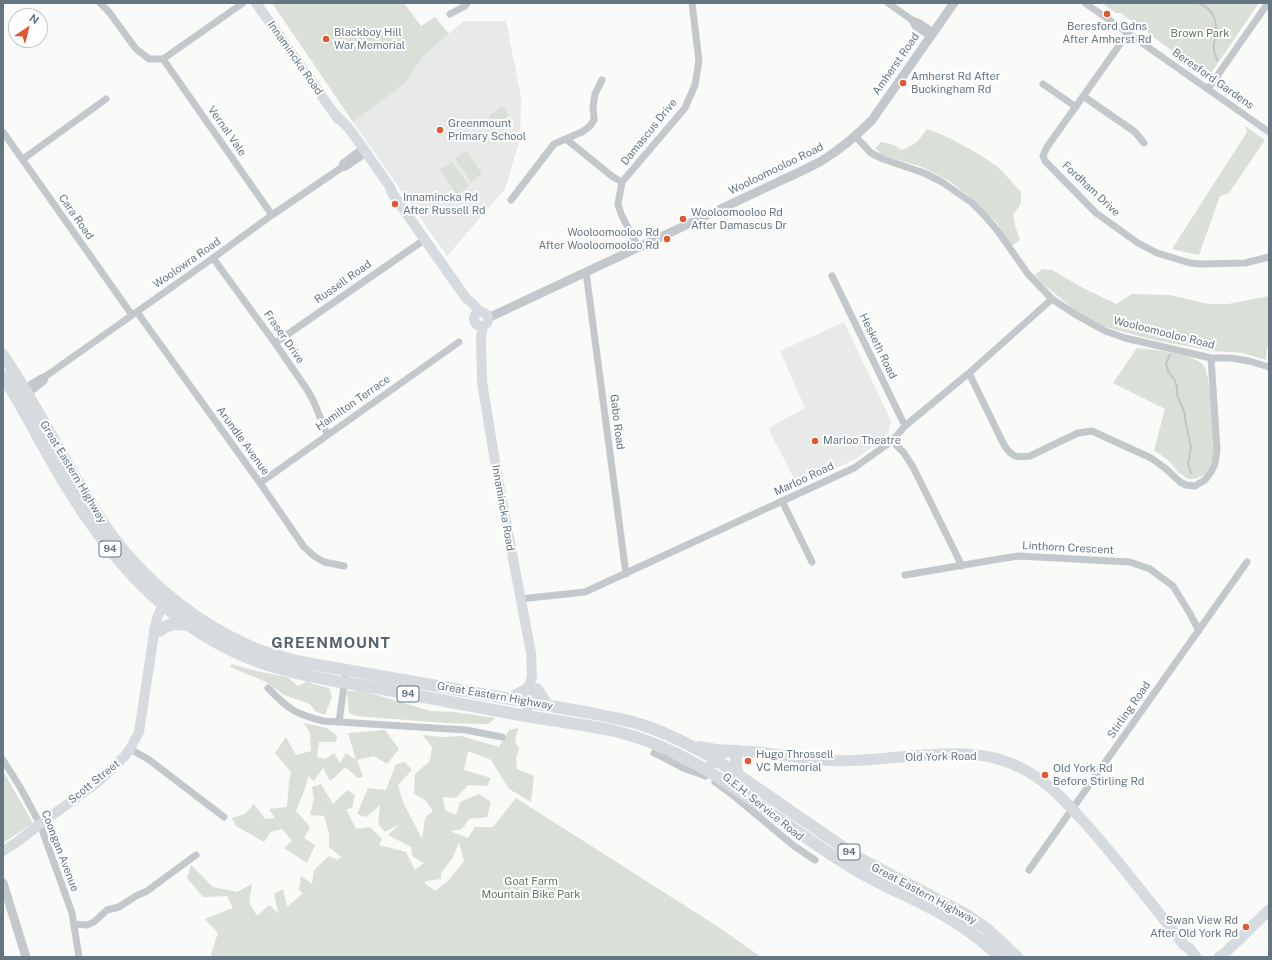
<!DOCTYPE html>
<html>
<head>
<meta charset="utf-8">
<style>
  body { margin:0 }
  #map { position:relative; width:1272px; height:960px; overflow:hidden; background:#fafaf8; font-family:"Public Sans",sans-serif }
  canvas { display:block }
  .frame { position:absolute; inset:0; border:4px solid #657683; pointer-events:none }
  .north { position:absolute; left:8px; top:8px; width:40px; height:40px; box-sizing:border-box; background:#fff; border:1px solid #c1c8cd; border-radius:50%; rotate:35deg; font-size:11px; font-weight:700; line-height:16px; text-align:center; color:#657683 }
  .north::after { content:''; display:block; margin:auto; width:14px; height:18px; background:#e4572e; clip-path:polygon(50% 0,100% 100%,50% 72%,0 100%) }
</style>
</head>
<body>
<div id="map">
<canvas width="1272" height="960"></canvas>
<div class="frame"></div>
<div class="north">N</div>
</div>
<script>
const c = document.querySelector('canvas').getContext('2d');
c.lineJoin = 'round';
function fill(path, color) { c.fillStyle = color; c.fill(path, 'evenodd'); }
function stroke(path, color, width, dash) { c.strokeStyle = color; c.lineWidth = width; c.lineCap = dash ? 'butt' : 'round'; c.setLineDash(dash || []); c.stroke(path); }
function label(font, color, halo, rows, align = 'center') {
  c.font = font + ' "Public Sans",sans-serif'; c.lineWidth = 4; c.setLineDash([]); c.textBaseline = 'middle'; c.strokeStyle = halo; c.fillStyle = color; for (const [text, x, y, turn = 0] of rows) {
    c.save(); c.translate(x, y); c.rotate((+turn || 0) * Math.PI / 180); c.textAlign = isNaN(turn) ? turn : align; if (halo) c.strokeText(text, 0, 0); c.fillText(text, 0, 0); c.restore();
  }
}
const built = new Path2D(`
  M464,21h42l15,76 -1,42 -15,50 -58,67 -94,-134 51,-38 21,-30z
  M844,322l47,99 -3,13 -30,24 -60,28 -30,-58 37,-20 -25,-57z`);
const green = new Path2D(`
  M272,3h132l17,23 14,-9 14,17 -24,20 -21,30 -51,38z
  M1102,3h157l-50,73 -19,-12 -69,-51h-5z
  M502,106l7,9 -13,10 -7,-9z
  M1245,126l20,14 -36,53 -9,3 -21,59 -27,-6 75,-117z
  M927,129c21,7 56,26 73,40 7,7 14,16 21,23v11l-8,12 3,14 4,11 -9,6 -14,-23 -27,-26 -22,-17 -26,-13 -40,-12 -7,-7 6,-6 13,3 8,5c15,-6 15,-8 25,-21z
  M466,151l16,23 -11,8 -16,-24z
  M452,162l17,24 -12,9 -17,-25z
  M1042,269l10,1 31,18 33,16 16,-10 38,1 38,9h20l41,-8v50l-2,2 -1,12 -23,-7 -30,-2 -59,-11 -49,-13 -25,-13 -38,-31 -7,-8z
  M1137,348c16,2 57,5 67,18 6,7 11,73 10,85 -1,7 -4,19 -9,23 -5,4 -11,5 -17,5l-10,-7 -9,-11 -15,-11 11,-41 -52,-26z
  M232,664l24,7 31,6 11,9 9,-5 6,3 16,4 3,9 -7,18 -10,-4 -5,-7 -26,-9 -18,-13 -36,-15z
  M347,691h16l68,20 23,1 42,6 -8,6 -43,-1 -89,-7 -7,-3z
  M304,723l23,5 10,8 -1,6h-17l-2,15 8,2 9,-6 6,10 6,-10 10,7 -8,-27 37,-3 14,19 -12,15 -13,-8 -17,4 6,17 -5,1 -13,-11 -9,9 -6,5 -7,-13 -9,13 -6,-5c-1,11 -8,24 -12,35l14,16 -6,11 11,7 -8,18 -23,-15 8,-7 -10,-12 -11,3 -7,10 -28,-16 -4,-8 13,-4 9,-10 11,15 10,-1 -6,-9 18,-2 2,-25 2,-10 -16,-19 11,-16 10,18 15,-4 -1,-18z
  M518,728l-3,14 4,7 -3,9 1,11 17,7 -3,26 -22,-13 -18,-29 -23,-9 -4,19 27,8 -4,8 -19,-1 -12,13 -13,-1 2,13 11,5 4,-13 19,-8 12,8 -4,15 -18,2 -7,10 -12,2 18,7 7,-11h18l23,-29 204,130 41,29h-548l-2,-3 7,-21 -13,-14 28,-11 -6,-12 -24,1 -16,-19 4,-13 22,22 24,5 15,-8 -3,18 8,14 12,-11 9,8 -4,-19 9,-5 4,18 16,-14 -4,-3 2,-14 11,8 2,-14 15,-14 8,4 4,-3 -12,-10v-13l-5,-18 -14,-1 4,-16 -2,-12 9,-3 12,20 14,-14 8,5 -3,13 -6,1 10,20 14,-2 12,12 -3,6 27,7 9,18 9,-7 -12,-7 -1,-9 -23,-12 12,-11 -15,8 -7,-8 2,-19 -14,12 -9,-3 11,-26 18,2 10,-26 9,-2 7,8 -14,15 5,17 19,37 3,-21 8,-7 -8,-11 -11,-6 1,-20 15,-13 2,-14 -10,-12 22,2 17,-1 38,11 10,-17zM459,842l5,19 -16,20 -13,10 -10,-8 1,-2 15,-2v-6l12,-16z
  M3,771l30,52 -30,20z`);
const stream = new Path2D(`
  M1200,4c14,5 17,17 16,31 -1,3 -2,6 -2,10 -1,5 1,10 3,15
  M1170,355l-4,8 2,8 6,8 3,8v8l8,19v5l6,28 -3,17 3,9`);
const minor = new Path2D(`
  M100,3l9,9 27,37 13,10h14
  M888,3l24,17 6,2 15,10
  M1085,3l184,129
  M450,14l15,-8 2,-3
  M912,20l3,6 15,10
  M1128,33l-81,114 -4,9 2,5 51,52 42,30 19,10 33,10 11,1 44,-1 24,-6
  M163,59l109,156
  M163,59l80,-56
  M1043,84l33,23
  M1208,89l60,-86
  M1083,96l52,36 9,11
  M3,132l129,183
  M856,137l15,16 12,6 41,14 18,9 30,21 13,13 12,14 31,44 24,25 26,17 27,15 20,7 86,20h20l18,3 20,6
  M566,139l47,38 9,5
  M23,159l83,-60
  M341,168l2,-5 20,-15
  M511,200l43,-56 28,-12 8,-6 4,-6 -1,-13 2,-13 7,-14
  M638,247l-17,-33 -3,-10 4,-22 63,-74 10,-23 4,-24 -7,-58
  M213,258l62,85 31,45 7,12 14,34
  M586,272l40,302
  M832,276l73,150
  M137,312l123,171 44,64 10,9 10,6 20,4
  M275,343l149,-103
  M969,373l35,72c8,12 12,13 26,11l48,-23 14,-2 59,27 14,10 15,14 6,3 9,1 10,-6 6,-8 4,-8 2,-15 -6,-91
  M22,390l19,-12 5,-2 167,-118 59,-43 69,-47 5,-1 20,-14
  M25,396l19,-15 1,-3
  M892,441l12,12 9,14 49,99
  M260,483l199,-141
  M782,501l30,61
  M905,575l100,-17 14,-2 111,6 20,7 23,17 16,26 10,19
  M520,599l65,-7 269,-124 38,-27 13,-15 64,-53 83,-74
  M268,688c20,21 27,26 55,33l143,9 36,7
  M339,722l7,-51
  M130,749l18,10 76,58
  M654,753c10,4 19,10 29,15 7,3 15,4 22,8
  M3,760l17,27 20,37 32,89 7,44
  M715,782l19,14 60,50 21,14
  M1029,870l218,-308
  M74,924l13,1 7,-3 13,-12 12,-3 17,-11 11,-5 49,-36`);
const tertiary = new Path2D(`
  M488,318l290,-136c15,-7 31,-14 45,-22 18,-11 34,-25 49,-40l82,-117
  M3,883l23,74`);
const secondary = new Path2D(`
  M256,3l82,116
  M334,113l17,18 39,56 2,6 74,105 6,5 8,9
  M474 319a7 7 0 1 1 14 0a7 7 0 1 1-14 0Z
  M483,326l-2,12 1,44 15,92 34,179 1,24 -2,5 -3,34
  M3,851l14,-9 23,-18 58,-42 26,-25 6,-8 9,-17 14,-92c1,-15 5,-29 14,-41`);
const primary = new Path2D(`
  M707,771c4,-6 9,-15 16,-18 17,-7 75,6 96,7 49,4 98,-8 148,-6 19,1 40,6 58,16 28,15 47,39 68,62 32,37 61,75 91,113l6,4 6,8
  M1219,957l6,-4 44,-43`);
const trunk = new Path2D(`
  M3,355c35,52 62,109 96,162 33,52 88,101 144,126 18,9 38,14 58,19l295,52c12,3 25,5 37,8 29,8 56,22 82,37l142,98 110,58 20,14 30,28
  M3,376c24,38 43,78 67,116 31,50 71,100 120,134 30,21 63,36 99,45 28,8 59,12 89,17 51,10 103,20 154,29 26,4 52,8 78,13 92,20 162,90 241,137 29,18 61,30 91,47 21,12 41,27 58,43
  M160,631c9,-9 16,-7 28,-6
  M537,689l10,16
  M509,699l17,-9 4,-4
  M700,747l15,3 22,1c-2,9 -2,17 2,25`);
const markers = [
  [1107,14,4,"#e4572e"],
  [326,39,4,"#e4572e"],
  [903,83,4,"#e4572e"],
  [440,130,4,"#e4572e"],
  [395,204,4,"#e4572e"],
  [683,219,4,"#e4572e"],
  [667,239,4,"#e4572e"],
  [815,441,4,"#e4572e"],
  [748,761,4,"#e4572e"],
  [1045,775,4,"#e4572e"],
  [1246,927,4,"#e4572e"]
];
const shields = [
  [110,549,22],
  [408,694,22],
  [849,852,22]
];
const shieldNames = [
  ["94",110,549],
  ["94",408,694],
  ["94",849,852]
];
const poiNames = [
  ["Beresford Gdns",1107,27,"center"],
  ["After Amherst Rd",1107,40,"center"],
  ["Blackboy Hill",334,33],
  ["War Memorial",334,46],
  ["Amherst Rd After",911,77],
  ["Buckingham Rd",911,90],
  ["Greenmount",448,124],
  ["Primary School",448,137],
  ["Innamincka Rd",403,198],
  ["After Russell Rd",403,211],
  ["Wooloomooloo Rd",691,213],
  ["After Damascus Dr",691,226],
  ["Wooloomooloo Rd",659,233,"right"],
  ["After Wooloomooloo Rd",659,246,"right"],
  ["Marloo Theatre",823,441],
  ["Hugo Throssell",756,755],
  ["VC Memorial",756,768],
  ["Old York Rd",1053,769],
  ["Before Stirling Rd",1053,782],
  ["Swan View Rd",1238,921,"right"],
  ["After Old York Rd",1238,934,"right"]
];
const parkNames = [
  ["Brown Park",1200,34],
  ["Goat Farm",531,882],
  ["Mountain Bike Park",531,895]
];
const streetNames = [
  ["Innamincka Road",295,58,55],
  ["Amherst Road",896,64,-55],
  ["Beresford Gardens",1213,79,35],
  ["Vernal Vale",227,131,55],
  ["Damascus Drive",649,132,-51],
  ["Wooloomooloo Road",776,169,-26],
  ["Fordham Drive",1091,189,43],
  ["Cara Road",76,217,55],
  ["Woolowra Road",187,263,-35],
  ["Russell Road",343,282,-35],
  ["Wooloomooloo Road",1164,333,14],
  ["Fraser Drive",284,337,55],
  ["Hesketh Road",878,346,64],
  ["Hamilton Terrace",353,403,-35],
  ["Gabo Road",617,422,83],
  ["Arundle Avenue",243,441,54],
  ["Great Eastern Highway",73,472,59],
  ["Marloo Road",804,479,-25],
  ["Innamincka Road",503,508,80],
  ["Linthorn Crescent",1068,548,3],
  ["Great Eastern Highway",495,696,10],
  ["Stirling Road",1129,710,-55],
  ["Old York Road",941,757,-1],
  ["Scott Street",94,782,-39],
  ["G.E.H. Service Road",763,807,39],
  ["Coongan Avenue",60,851,69],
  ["Great Eastern Highway",924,894,28]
];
const districtNames = [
  ["GREENMOUNT",331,643]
];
fill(built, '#e8e9e9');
fill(green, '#dadfd7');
stroke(stream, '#bbc7cb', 2);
stroke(minor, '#c3c8cc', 7);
stroke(tertiary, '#c3c8cc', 9);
stroke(secondary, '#d6dbdf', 10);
stroke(primary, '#d6dbdf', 11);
stroke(trunk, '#d6dbdf', 12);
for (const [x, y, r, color] of markers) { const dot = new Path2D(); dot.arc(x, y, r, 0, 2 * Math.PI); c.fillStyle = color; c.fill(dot); stroke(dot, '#fff', 1.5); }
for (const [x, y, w] of shields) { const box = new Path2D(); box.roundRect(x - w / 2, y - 8, w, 16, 3); c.fillStyle = '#fff'; c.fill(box); stroke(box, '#657683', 1); }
label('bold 10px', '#657683', null, shieldNames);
label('11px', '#657683', '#fff', poiNames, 'left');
label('11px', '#687a64', '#fff', parkNames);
label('11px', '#657683', '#fff', streetNames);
c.letterSpacing = '1px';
label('bold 15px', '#57646e', '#fff', districtNames);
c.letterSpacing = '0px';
</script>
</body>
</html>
